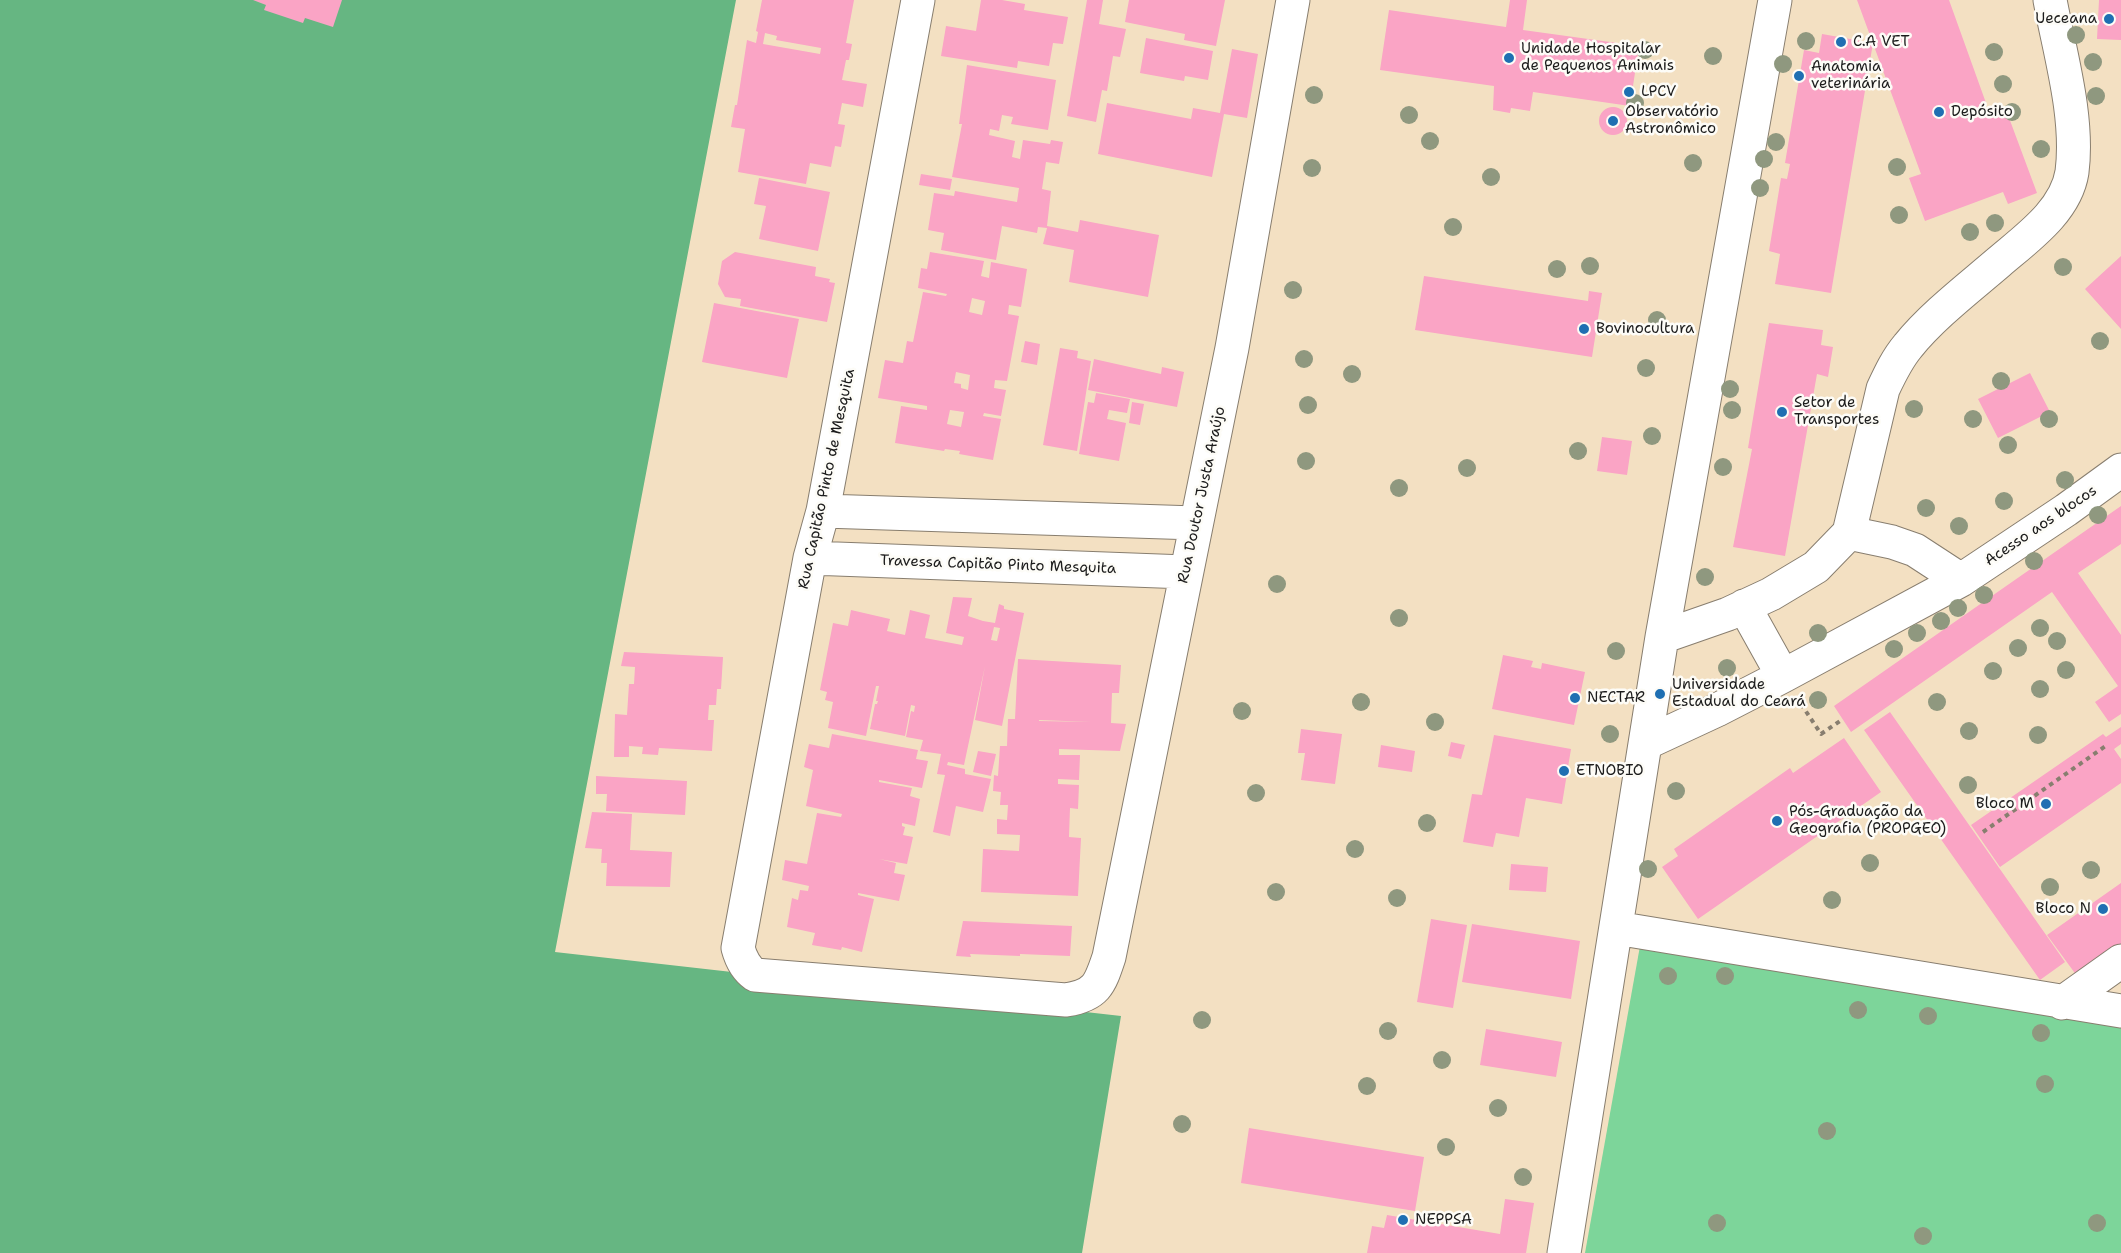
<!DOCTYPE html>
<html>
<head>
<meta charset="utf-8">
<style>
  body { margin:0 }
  canvas { display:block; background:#f3e0c2 }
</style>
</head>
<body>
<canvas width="2121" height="1253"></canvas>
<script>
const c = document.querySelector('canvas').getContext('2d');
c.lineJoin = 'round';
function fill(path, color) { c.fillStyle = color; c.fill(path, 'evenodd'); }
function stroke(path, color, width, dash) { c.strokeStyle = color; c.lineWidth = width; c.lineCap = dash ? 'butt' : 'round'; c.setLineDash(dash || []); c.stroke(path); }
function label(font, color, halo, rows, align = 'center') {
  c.font = font + ' "Shantell Sans",sans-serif'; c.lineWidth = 5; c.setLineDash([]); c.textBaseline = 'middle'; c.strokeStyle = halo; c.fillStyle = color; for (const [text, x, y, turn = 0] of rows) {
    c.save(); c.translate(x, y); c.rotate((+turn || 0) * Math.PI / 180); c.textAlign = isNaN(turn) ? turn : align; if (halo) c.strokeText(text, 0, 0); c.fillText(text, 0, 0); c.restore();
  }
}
const green = new Path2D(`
  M1640,946l481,70v237h-536z`);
const forest = new Path2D(`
  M0,0h736l-181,952 566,64 -39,237h-1082z`);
const building = new Path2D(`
  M253,0h89l-9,27 -28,-9 -2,5 -39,-13 2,-5z
  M762,0h92l-8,43 6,1 -3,16h-3l-4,20 25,4 -4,23 -21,-4 -4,21 7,1 -4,22 -6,-1 -4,21 -21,-4 -4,21 -68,-12 7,-43 -14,-2 4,-22h2l10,-65 9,3 2,-11 -2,-1zM765,33l12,3 -1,4 45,8 -1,6 -57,-10z
  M981,0h21l23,4 -1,6 44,7 -5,27 -10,-1 -4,23 -31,-5 -1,7 -76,-12 5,-30 30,5z
  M1087,0h16l-4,24 27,5 -6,28 -7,-1 -6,35 -5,-1 -6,32 -29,-6z
  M1129,0h96l-9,46 -32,-6 1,-6 -60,-12z
  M1510,0h17l-4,30 116,16 -9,60 -97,-14 -3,19 -19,-3 -1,5 -17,-3 1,-24 -114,-16 9,-60 117,17z
  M1857,0h92l37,103 -8,4 4,9 23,-9 32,86 -29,11 -5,-12 -78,29 -16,-43 12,-4z
  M2099,0h22v40l-24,-1z
  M1822,34l51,9 -42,250 -56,-9 5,-30 -11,-3 12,-73 6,1 3,-15 -5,-1 19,-113 15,3z
  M1146,38l67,13 -5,29 -23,-4 -1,5 -44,-8z
  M1232,49l26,5 -11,64 -23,-4 -12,63 -114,-23 9,-51 84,16 2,-11 27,5z
  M967,65l89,15 -8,50 -37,-6 2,-7 -11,-2 -3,16 -9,-2 -1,6 26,6 -3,16 8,2 3,-19 27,4 1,-4 12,2 -4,22 -13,-2 -4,27 9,2 -4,35 31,6 2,-12 79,15 -11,62 -79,-15 5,-32 -31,-6 4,-16 -9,-1 -1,6 -35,-7 -6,34 -55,-10 3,-17 -16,-3 6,-37 20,3 1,-5 62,11 2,-14 -67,-11 10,-53h-3z
  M1599 121a14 14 0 1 1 28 0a14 14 0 1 1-28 0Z
  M921,174l31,5 -2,11 -31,-5z
  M759,178l71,14 -12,59 -59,-12 7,-33 -12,-2z
  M735,252l81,15 -1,9 15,3 -1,3 6,1 -8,39 -87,-16 1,-7 -16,-2 -7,-13 4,-23z
  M930,252l54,9 -3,15 8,2 2,-16 36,7 -6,38 -12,-2 -1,9 11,2 -12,65 -12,-1 -1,8 12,2 -5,26 -17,-3 -1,3 18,3 -8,41 -34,-6 1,-3 -15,-2 -1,2 -49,-8 6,-37 26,4v-4l-49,-8 7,-38 18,3 4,-22 6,1 10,-50 23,4 1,-2 -29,-6 3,-20 6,1zM972,298l13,3 -3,14 -13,-3zM956,372l14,3 -2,15 -7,-2v-4l-7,-1zM950,410l14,2 -3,15 -14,-3z
  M2121,256v73l-36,-40z
  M1424,276l164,25 1,-10 13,2 -10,64 -177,-27z
  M714,303l85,16 -12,59 -85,-16z
  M1769,323l54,7 -2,15 12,2 -5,30 -11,-3 -32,182 -52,-9 19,-98 -4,-1z
  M1025,341l15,3 -3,21 -16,-3z
  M1060,348l18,3 -1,7 14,3 -14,90 -34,-6z
  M1094,359l67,15 1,-7 22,5 -7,35 -89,-17z
  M2030,373l20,39 -52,26 -20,-39z
  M1096,393l34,6 -3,14 -18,-3 -2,9 19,4 -7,38 -40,-7 9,-52 6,1z
  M1132,402l12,2 -4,21 -11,-2z
  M1602,437l30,4 -5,34 -30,-4z
  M2121,506v38l-43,29 43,62v79l-12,8 -14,-20 23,-16 -66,-94 -201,140 -17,-26z
  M953,597l19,1 -4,18 15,5 12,2 4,-19 5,2v3l20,4 -22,113 -27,-6 10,-54 -21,99 -16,-3 -1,3 18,4v5l26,5 -8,33 -27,-6 -6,30 -17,-4 12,-57 -8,-1 4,-20 -21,-3 3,-11 -17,-3 5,-26 3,1 1,-6 -4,-1 -6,31 -35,-7 5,-25h2l1,-3h-2l3,-15h-3l-10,50 -38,-8 5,-26 -8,-2 2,-8 -7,-2 13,-67 15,3 3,-16 39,9 -3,12 18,4 5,-25 20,5 -5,23 37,7 2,-8 -18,-4zM994,627l6,1 -3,13 -6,-1z
  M624,652l99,5 -2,32h-4l-1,16h-7l-1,15h6l-2,31 -53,-3 -1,7 -16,-1 1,-7 -14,-1v11h-15l1,-43 12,1 2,-31h5l1,-17 -14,-1z
  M1503,655l30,6 -2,6 10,2 1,-6 43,9 -11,53 -82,-16z
  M1018,659l103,6 -2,28h-7l-1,30 15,1 -6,27 -61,-2v6h21l-1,25 -21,-1v5l21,1 -1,24 -8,-1 -1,29 12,1 -3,58 -97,-4 2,-43 36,2 1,-16 -23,-1v-15l10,1 1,-15h-8l1,-13 -8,-1 1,-16 4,1 2,-30h7l1,-27h7zM1039,720l53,2 -53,-1z
  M1890,712l175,250 -25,18 -176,-250z
  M2121,727v17l-7,5 7,10v24l-121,84 -29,-42 132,-91 3,3z
  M1301,729l41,5 -7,50 -34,-4 4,-27h-7z
  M832,734l86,16 -2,9 12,2 -6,27 -43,-8v2l33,6 -2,8 10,3 -5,27 -13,-3v3l3,1 -2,8 10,2 -6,27 -28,-5 17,4 -2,10 11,2 -6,26 -41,-8v2l16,4 -12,53 -20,-5 -1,3 -29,-5 3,-12 -28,-6 5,-29 6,2 2,-10 8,1 1,-5 -27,-6 3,-20 22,4 10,-51 24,4 1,-3 -36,-8 7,-36 -9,-3 5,-23 20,4z
  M1494,735l77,14 -9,55 -36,-6 -7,39 -23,-4 -3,14 -30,-5 9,-48 10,1z
  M1844,738l37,54 -183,127 -36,-52 16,-11 -4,-7 116,-81 3,5z
  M1451,742l14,3 -4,14 -13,-3z
  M1381,745l34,6 -3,21 -34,-5z
  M978,751l18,3 -5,22 -18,-4z
  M596,776l91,5 -2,34 -79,-4 1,-17h-11z
  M592,812l40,2 -2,36 42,2 -2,35 -64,-1 1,-23h-6l1,-14 -17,-1z
  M1511,864l37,3 -2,25 -37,-2z
  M2121,883v62l-44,31 -30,-41z
  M1431,919l36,6 -14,83 -36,-6z
  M963,921l109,5 -2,30 -50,-2v2l-50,-2 1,3 -15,-1z
  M1472,924l108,17 -9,58 -109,-17z
  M1486,1029l76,13 -6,35 -76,-12z
  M1249,1128l175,29 -9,54 -174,-28z
  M1505,1199l29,4 -8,50h-159l5,-27 12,2 3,-13 113,19z`);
const path = new Path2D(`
  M1801,704l20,30 22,-15
  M1983,832l124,-87`);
const minor = new Path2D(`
  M918,0l-95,511 -13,47 -72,390c3,11 7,20 17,27l311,25c31,-5 34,-16 43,-43l123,-609 61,-348
  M823,511l373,12
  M1849,533l43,9 23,8 46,30
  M810,558l376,14
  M1744,606l39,70
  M1662,637l66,-23 43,-20 45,-27 33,-34 34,-144c7,-15 14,-30 25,-43 24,-30 62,-59 91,-84 28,-24 67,-51 73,-90 7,-55 -12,-118 -22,-172
  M1646,743l71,-33 66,-34 178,-96 105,-70 55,-40
  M1616,928l505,83
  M2062,1003l59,-42
  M1564,1253l98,-616 113,-637`);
const trees = [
  [2076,35],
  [1806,41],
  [1645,50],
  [1994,52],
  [1713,56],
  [2093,62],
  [1783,64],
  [2003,84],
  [1314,95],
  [2096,96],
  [1635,103],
  [2012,112],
  [1409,115],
  [1430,141],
  [1776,142],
  [2041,149],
  [1764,159],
  [1693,163],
  [1897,167],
  [1312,168],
  [1491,177],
  [1760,188],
  [1899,215],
  [1995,223],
  [1453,227],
  [1970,232],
  [1590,266],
  [2063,267],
  [1557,269],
  [1293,290],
  [1657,320],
  [2100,341],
  [1304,359],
  [1646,368],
  [1352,374],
  [2001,381],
  [1730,389],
  [1308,405],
  [1914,409],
  [1732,410],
  [1973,419],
  [2049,419],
  [1652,436],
  [2008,445],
  [1578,451],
  [1306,461],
  [1723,467],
  [1467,468],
  [2065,480],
  [1399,488],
  [2004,501],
  [1926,508],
  [2098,515],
  [1959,526],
  [2034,561],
  [1705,577],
  [1277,584],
  [1984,595],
  [1958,608],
  [1399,618],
  [1941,621],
  [2040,628],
  [1818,633],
  [1917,633],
  [2057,641],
  [2018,648],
  [1894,649],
  [1616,651],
  [1727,668],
  [2066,670],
  [1993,671],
  [2040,689],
  [1818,700],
  [1361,702],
  [1937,702],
  [1242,711],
  [1435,722],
  [1969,731],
  [1610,734],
  [2038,735],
  [1968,785],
  [1676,791],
  [1256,793],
  [1427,823],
  [1355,849],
  [1870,863],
  [1648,869],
  [2091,870],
  [2050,887],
  [1276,892],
  [1397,898],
  [1832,900],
  [1668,976],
  [1725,976],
  [1858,1010],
  [1928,1016],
  [1202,1020],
  [1388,1031],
  [2041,1033],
  [1442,1060],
  [2045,1084],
  [1367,1086],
  [1498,1108],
  [1182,1124],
  [1827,1131],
  [1446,1147],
  [1523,1177],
  [1717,1223],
  [2097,1223],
  [1923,1236]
];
const markers = [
  [2109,19,6,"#1f6fb2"],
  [1841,42,6,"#1f6fb2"],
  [1509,58,6,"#1f6fb2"],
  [1799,76,6,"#1f6fb2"],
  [1629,92,6,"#1f6fb2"],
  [1939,112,6,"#1f6fb2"],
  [1613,121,6,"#1f6fb2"],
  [1584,329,6,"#1f6fb2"],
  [1782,412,6,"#1f6fb2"],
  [1660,694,6,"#1f6fb2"],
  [1575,698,6,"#1f6fb2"],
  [1564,771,6,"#1f6fb2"],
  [2046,804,6,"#1f6fb2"],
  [1777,821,6,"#1f6fb2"],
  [2103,909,6,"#1f6fb2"],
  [1403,1220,6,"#1f6fb2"]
];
const poiNames = [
  ["Ueceana",2097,19,"right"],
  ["C.A VET",1853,42],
  ["Unidade Hospitalar",1521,49],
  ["de Pequenos Animais",1521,66],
  ["Anatomia",1811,67],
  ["veterinária",1811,84],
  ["LPCV",1641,92],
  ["Observatório",1625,112],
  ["Astronômico",1625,129],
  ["Depósito",1951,112],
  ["Bovinocultura",1596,329],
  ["Setor de",1794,403],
  ["Transportes",1794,420],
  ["Universidade",1672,685],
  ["Estadual do Ceará",1672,702],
  ["NECTAR",1587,698],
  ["ETNOBIO",1576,771],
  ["Bloco M",2034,804,"right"],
  ["Pós-Graduação da",1789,812],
  ["Geografia (PROPGEO)",1789,829],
  ["Bloco N",2091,909,"right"],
  ["NEPPSA",1415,1220]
];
const streetNames = [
  ["Rua Capitão Pinto de Mesquita",827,479,-78],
  ["Rua Doutor Justa Araújo",1202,495,-78],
  ["Acesso aos blocos",2041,526,-34],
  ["Travessa Capitão Pinto Mesquita",998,565,2]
];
fill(green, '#7dd59a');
fill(forest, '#66b682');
fill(building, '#faa4c5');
stroke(minor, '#887e6f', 35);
stroke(path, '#887e6f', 4, [4.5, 4.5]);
stroke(minor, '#fff', 33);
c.fillStyle = '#8f987f';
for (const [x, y] of trees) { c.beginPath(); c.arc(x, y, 9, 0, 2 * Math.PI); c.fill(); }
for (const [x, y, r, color] of markers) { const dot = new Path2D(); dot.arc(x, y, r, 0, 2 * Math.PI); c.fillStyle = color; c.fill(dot); stroke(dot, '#fdfcf7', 2); }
label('15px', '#1c1c1c', '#fdfcf7', poiNames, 'left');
label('15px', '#1c1c1c', '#fdfcf7', streetNames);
</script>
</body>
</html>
